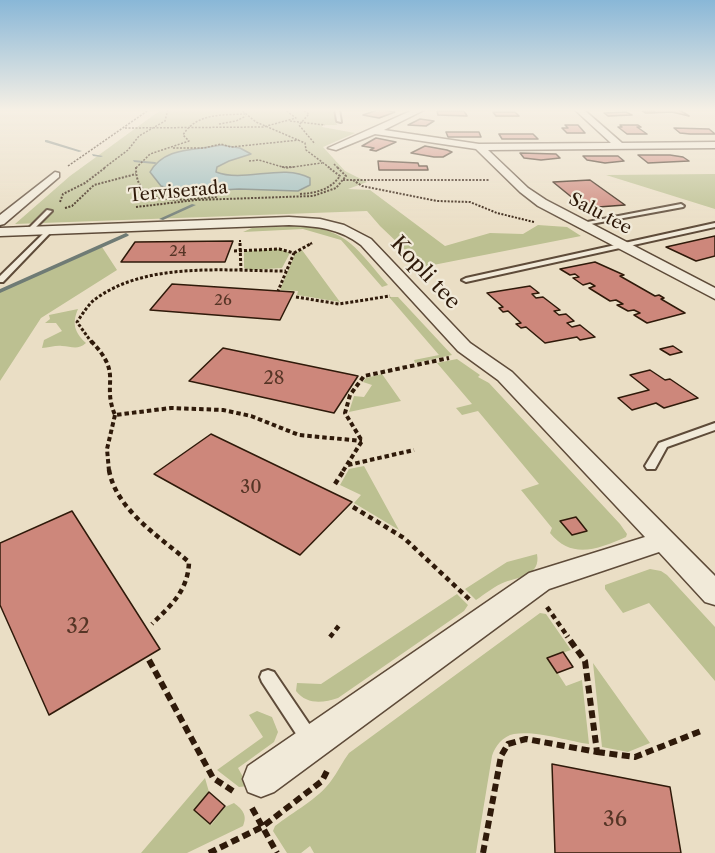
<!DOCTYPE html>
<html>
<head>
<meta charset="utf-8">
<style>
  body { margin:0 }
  canvas { display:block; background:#eadec5 }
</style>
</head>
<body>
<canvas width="715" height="853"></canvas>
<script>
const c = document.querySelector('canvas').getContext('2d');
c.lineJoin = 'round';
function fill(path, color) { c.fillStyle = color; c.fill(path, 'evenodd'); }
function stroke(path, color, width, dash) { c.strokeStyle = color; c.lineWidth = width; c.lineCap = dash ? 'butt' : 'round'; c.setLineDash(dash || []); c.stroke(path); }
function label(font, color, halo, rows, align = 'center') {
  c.font = font + ' "Libre Caslon Text",serif'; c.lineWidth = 4.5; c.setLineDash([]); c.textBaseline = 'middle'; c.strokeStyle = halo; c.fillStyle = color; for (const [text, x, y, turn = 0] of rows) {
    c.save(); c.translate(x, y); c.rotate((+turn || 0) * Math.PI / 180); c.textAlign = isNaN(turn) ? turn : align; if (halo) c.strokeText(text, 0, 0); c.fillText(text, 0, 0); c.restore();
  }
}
const green = new Path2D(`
  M162,109h171l4,16h-14l-1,2 33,6 -32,14 22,24 22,11 -19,7 22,1 75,56 45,-13 33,1 15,-9 29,2 14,9 -158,31 -43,-41 -13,-15 -352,13 55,-48z
  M715,174v35l-109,-34z
  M298,226c50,2 60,25 90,59l-6,2 -41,-47 -38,-11 -60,3 9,-4z
  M102,247l15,23 -76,48 -41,63v-89z
  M280,249l10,4 -8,15 -32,2 -6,-2v-17z
  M302,250l38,52 -43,-7 1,-4 -18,-1 15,-36z
  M389,297h9l54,58 -37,8 -1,-3 25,-5z
  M78,309c-6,14 -4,23 8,34 -9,8 -15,3 -24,3 -6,-1 -13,2 -20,2l2,-8 18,-9 -6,-8h-11l5,-4 -1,-4z
  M457,359l23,16 -2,2 11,6 131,141 7,10 -1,3c-28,12 -54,23 -76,-4l2,-5 -31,-38 18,-6 -61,-73 -16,4 -6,-7 16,-4 -35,-41z
  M382,374l19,27 -52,11 5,-16 10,1 8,-12 -9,-3 3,-4z
  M364,466l35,64 -45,-27 7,-8 -21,-10 9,-16z
  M537,554c4,21 -17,23 -32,28 -9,3 -20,12 -29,18l-11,-11 42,-27z
  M650,569l11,2 6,4 48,52v54l-66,-78 -26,10 -18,-24v-4z
  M457,594l11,11 -4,6 -126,87c-15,5 -31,7 -42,-7l1,-8 24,1z
  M540,613l6,1 25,36 -23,8 18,28 16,-6 7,64c-20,-3 -55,-14 -75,-10 -11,2 -19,12 -22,22l-16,97h-162l-4,-7 -9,7h-14l-14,-22 2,-5c18,-14 43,-27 56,-45 7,-9 11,-19 18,-28z
  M593,663l57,80 -22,9 -26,-5z
  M257,711l15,6 6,15 -4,10 -36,26 10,18 -9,1 -22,-17 46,-33 -14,-22z
  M205,778l4,14 -15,18 17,15 14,-18 9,-4c8,6 14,12 9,23l-56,27h-46z`);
const water = new Path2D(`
  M221,145l19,3 11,6 -22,7 -12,6 -1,5c29,11 66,-9 94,6v7l-12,6 -59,-2 -54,3 -24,-6 -11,-14c15,-26 45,-21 71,-27z`);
const stream = new Path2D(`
  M45,140h2l35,11 -3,1 -34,-10z
  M92,154l11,2 -2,1 -8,-1z
  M133,160l22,2 2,1 -2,1 -21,-2z
  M224,189l4,1 -7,4 -4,-1z
  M192,204l4,1 -33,15 -4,-1z
  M126,233l3,2 -1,1 -128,57v-4z`);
const building = new Path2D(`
  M649,109h29l11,7 -17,-4 -26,1 -4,-2h13z
  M377,110h7l11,2 -16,6 -16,-3z
  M437,111h27l3,5 -29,-1z
  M493,112h22l4,4h-23z
  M626,112l6,3 -24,1 -4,-3z
  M420,119l14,2 -8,5 -18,-1z
  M565,125h13l7,8h-18l-5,-5h6z
  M620,125h18l3,2h-4l10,7h-20l-9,-7h4z
  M674,128l35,1 6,5h-25l-10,-1z
  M446,132h33l2,5h-33z
  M499,134h34l5,5h-36z
  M376,138l20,4 -20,9 -6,-1 4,-2 -12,-2z
  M425,146l22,4 5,2 -9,5h-9l-23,-4z
  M520,153l36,1 4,4 -19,2 -17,-2z
  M638,155h32l13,2 6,4 -41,2z
  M583,156h35l6,5 -19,2 -18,-3z
  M378,161l40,2 1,3h8l1,4h-49z
  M590,180l35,25 -40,3 -32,-26z
  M715,236v20l-19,5 -30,-14z
  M233,241l-8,21h-104l14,-20z
  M595,262l29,13 -4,1 35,20 4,-1 5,3 -3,1 24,14 -38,10 -13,-8 6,-2 -6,-3 -6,1 -11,-6 6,-1 -7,-4 -6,1 -21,-13 6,-2 -5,-3 -7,2 -10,-7 6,-1 -4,-3 -5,1 -10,-6z
  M172,284l122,8 -14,28 -130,-10z
  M530,286l9,7 -7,1 4,4 7,-1 17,13 -6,1 5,4 7,-1 8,7 -7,2 5,4 8,-2 15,12 -15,3 -3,-3 -32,6 -19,-16 -5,1 -5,-4 5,-1 -13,-12 -5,1 -4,-4 4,-1 -16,-14z
  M673,346l9,6 -12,3 -10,-6z
  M223,348l135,28 -24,37 -145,-32z
  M650,370l15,10 5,-1 28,19 -34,10 -8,-5 -24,7 -14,-12 31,-8 -19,-15z
  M211,434l141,68 -52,53 -146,-81z
  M72,511l88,138 -111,66 -49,-110v-62z
  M576,517l11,14 -15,4 -12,-14z
  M563,652l10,15 -16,6 -10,-15z
  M552,764l118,23 11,66h-126z
  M209,792l16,14 -15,18 -16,-14z`);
const pathFar5 = new Path2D(`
  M240,109l16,13 49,21 1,7 24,18
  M301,109l8,5 -10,11 16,19
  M290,121l35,4
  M219,124l17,-3 10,-5
  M125,128l138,-1 33,-9 -12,-9
  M173,148h31l17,-4 10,3 68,-7
  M249,161l10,-1 27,8 36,-5
  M334,164l4,4
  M68,166l82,-57
  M104,168l24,-18 11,-14 26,-15 3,-12
  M136,168l14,-14 39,-13 -6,-6c13,-22 40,-20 62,-21`);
const pathFar4 = new Path2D(`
  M136,167c-1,44 53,31 81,30
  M282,167h12
  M343,180h146
  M353,180l9,6 75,15 33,1 27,11 37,9
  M300,194c16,-1 30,-4 40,-18l-12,-9
  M60,202l3,-8 22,-11 21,-16
  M136,207l60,-7 117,-4 23,-8 10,-12 -9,-9
  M65,208l7,-2 22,-21 42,-11
  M240,240v4
  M310,244l2,-1`);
const pathFar3 = new Path2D(`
  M240,243l1,29
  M234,251l45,-2 15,4 -16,38
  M294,253l18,-10
  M296,297l43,7 51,-8
  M92,343l-15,-21c5,-7 10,-16 17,-22 52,-39 130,-29 192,-29`);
const pathFar2 = new Path2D(`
  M91,341c33,34 10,41 24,74l56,-7 52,2 28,6 48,19 63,6
  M348,465l66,-15
  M109,471l-2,-22 8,-34
  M343,471l19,-30 -17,-28 5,-18 14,-19 85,-18`);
const pathFar1 = new Path2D(`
  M109,470c7,40 51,67 80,92 -1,29 -18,43 -37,62
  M335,484l9,-14
  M353,507l51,31 66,62
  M547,607l21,30
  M330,637l11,-14`);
const path = new Path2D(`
  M149,660l64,118 20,13
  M597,752l38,5 66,-26
  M252,808l25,45
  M209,853l53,-26 60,-46 5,-10
  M483,853l18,-97 7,-12 18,-5 71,13 -12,-91 -18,-25`);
const lane = new Path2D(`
  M335,109h4l2,13 -4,-1z
  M681,204l3,2 -1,1 -103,19 -3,-2z
  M47,210l5,1 -21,21h-4v-2z
  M715,223v4l-249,55 -4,-2 4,-2z
  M47,230l5,1 -49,51h-3v-6z
  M715,423v7l-48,17 -12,22h-8l-2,-3 14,-23z
  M268,670l6,2 42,62 2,6 -2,6 -6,2 -6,-2 -42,-64 -2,-5 2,-5z`);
const street = new Path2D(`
  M415,109h11l-42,21 95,14 132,-1 -37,-34h9l39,34 93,-1v6l-227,2 40,38 18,12 169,88v11l-177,-93 -18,-14 -44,-43 -101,-15 -39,16 -8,-2z
  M55,172l4,1v4l-55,47 -4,1v-10z
  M289,217l31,2 24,6 27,14 99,104 42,29 203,204v29l-10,-3 -46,-50 -110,37 -275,203 -13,5 -13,-5 -5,-13 5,-13 281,-193 116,-36 -147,-157 -40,-29 -97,-106c-22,-17 -45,-19 -72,-20l-289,11v-8z`);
const farNumbernames = [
  ["24",178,252],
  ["26",223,301]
];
const farStreetnames = [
  ["Terviserada",178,192,-5],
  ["Salu tee",600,214,28]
];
const numberNames = [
  ["28",274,379],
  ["30",251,488]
];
const streetNames = [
  ["Kopli tee",425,273,47]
];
const nearNumbernames = [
  ["32",78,627],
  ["36",615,820]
];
fill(green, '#bcc091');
fill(water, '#9abbbd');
stroke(water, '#6f7b75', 1.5);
fill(stream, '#6f7b75');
fill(building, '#cd877b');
stroke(building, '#2f1a0a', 1.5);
stroke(lane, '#5e4b39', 4);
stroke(street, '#5e4b39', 3);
stroke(pathFar5, '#2f1a0a', 1.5, [2, 1.5]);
stroke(pathFar4, '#2f1a0a', 2, [2, 1.5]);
stroke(pathFar3, '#2f1a0a', 3, [3, 2]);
stroke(pathFar2, '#2f1a0a', 4, [4.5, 3]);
stroke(pathFar1, '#2f1a0a', 4.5, [5, 4]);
stroke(path, '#2f1a0a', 6, [8, 4.5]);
fill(lane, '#f1ead9');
fill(street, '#f1ead9');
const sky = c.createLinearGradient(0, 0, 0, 229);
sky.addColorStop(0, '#89b7d7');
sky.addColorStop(0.48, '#f6f0e5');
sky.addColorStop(1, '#f6f0e500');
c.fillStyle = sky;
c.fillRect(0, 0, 715, 229);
label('15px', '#563526', null, farNumbernames);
label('18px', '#2f1a0a', '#f1ead9', farStreetnames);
label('18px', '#563526', null, numberNames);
label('21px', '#2f1a0a', '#f1ead9', streetNames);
label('21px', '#563526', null, nearNumbernames);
</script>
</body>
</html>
